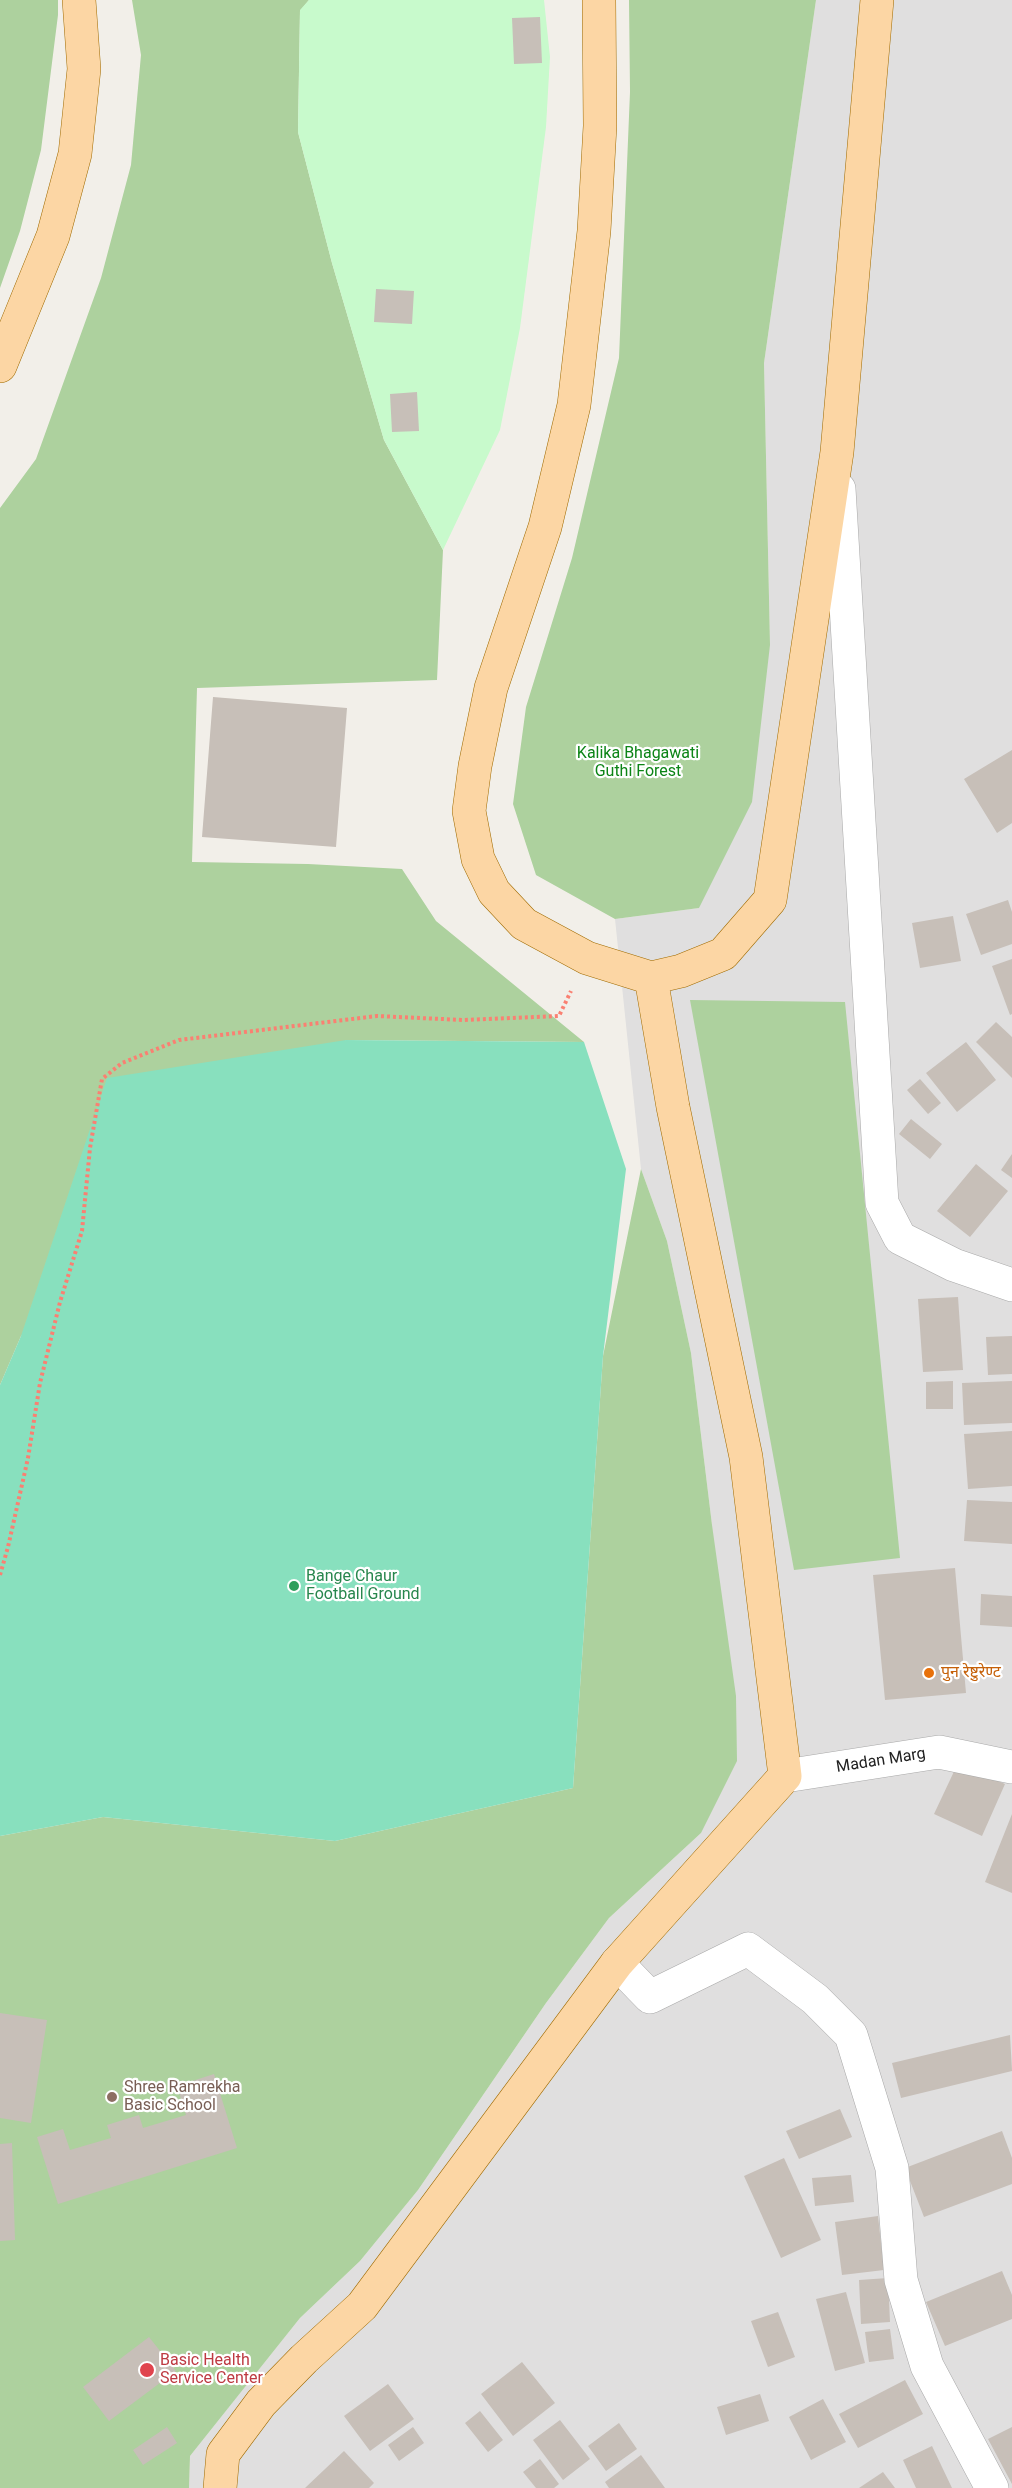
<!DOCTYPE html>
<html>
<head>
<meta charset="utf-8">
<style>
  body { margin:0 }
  canvas { display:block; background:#f2efe9 }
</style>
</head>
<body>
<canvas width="1012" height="2488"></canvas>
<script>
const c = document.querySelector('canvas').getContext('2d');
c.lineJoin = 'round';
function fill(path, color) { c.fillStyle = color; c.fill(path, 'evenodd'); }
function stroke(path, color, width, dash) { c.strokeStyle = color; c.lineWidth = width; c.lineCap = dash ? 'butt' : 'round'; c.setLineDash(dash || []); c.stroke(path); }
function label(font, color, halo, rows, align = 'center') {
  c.font = font + ' Roboto,"Noto Sans Devanagari",sans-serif'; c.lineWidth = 4.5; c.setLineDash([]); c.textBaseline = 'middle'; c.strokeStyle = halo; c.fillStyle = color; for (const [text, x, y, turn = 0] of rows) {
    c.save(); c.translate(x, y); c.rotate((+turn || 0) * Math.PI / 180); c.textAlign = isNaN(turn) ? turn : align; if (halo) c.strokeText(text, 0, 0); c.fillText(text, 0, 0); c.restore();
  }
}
const residential = new Path2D(`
  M816,0h196v2488h-823l1,-32 110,-138 60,-57 58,-71 128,-187 63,-85 92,-85 11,-308 -21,-172 -24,-112 -26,-72 -26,-250 84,-11 71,-263 -6,-282z`);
const forest = new Path2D(`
  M0,0h58v15l-17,135 -21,81 -20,57z
  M132,0h177l-9,11 -2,121 34,131 52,177 59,110 -6,130 -240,8 -5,174 116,2 94,5 34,52 148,121 -238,-2 -325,296 -21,49v-877l36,-49 65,-181 30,-113 10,-110z
  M629,0h187l-52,363 6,282 -18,157 -53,106 -84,11 -79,-44 -23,-71 13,-97 46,-149 47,-200 11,-266z
  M690,1000l155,2 55,556 -106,12z
  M641,1169l26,72 24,112 21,172 24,171 1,65 -36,72 -92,85 -63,85 -128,187 -58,71 -60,57 -110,138 -1,32h-189v-652l103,-19 232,24 238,-53 30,-432z`);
const park = new Path2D(`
  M309,0h235l6,57 -4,70 -26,201 -20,102 -57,120 -59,-110 -52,-177 -34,-131 2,-122z`);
const pitch = new Path2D(`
  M346,1040l238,2 42,127 -23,187 -30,432 -238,53 -232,-24 -103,19v-451l21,-49 86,-258z`);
const building = new Path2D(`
  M540,17l2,46 -28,1 -2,-46z
  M376,289l38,2 -2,33 -38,-2z
  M417,392l2,39 -27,1 -2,-38z
  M213,697l134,11 -11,139 -134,-10z
  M1012,750v73l-15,10 -33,-54z
  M1008,900l4,12v32l-31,11 -15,-41z
  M953,916l8,45 -41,7 -8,-45z
  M1012,959v55l-2,1 -18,-49z
  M996,1022l16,15v41l-36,-36z
  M966,1042l30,38 -39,32 -31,-39z
  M920,1079l21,24 -13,11 -21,-24z
  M911,1119l31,25 -12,15 -31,-25z
  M1012,1154v24l-11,-8z
  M976,1164l32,27 -38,46 -33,-26z
  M958,1297l5,73 -40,2 -5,-73z
  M1012,1336v38l-24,1 -2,-38z
  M953,1381v28h-27v-27z
  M1012,1381v42l-48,2 -2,-42z
  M1012,1431v55l-44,3 -4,-55z
  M967,1500l45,2v42l-48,-3z
  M955,1568l11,125 -81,7 -12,-125z
  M981,1594l31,2v31l-32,-2z
  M958,1763l47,21 -23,52 -48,-22z
  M1012,1814v79l-27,-11z
  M0,2013l47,7 -16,103 -31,-5z
  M1010,2035l2,36 -111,27 -9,-35z
  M214,2074l23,74 -179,56 -21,-67 26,-8 7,21 41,-12 -4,-13 32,-10 4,13 43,-13 -9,-29z
  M840,2109l12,28 -53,22 -13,-28z
  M1002,2131l10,27v26l-88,33 -19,-49z
  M12,2143l3,97 -15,1v-97z
  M784,2158l37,82 -40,18 -37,-82z
  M851,2175l3,27 -39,4 -3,-28z
  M878,2216l6,54 -42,5 -7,-53z
  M1002,2271l10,24v24l-67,27 -19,-44z
  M888,2278l2,44 -29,2 -2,-44z
  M846,2292l19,71 -30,8 -19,-72z
  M778,2312l17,45 -27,10 -17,-46z
  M890,2329l4,30 -25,3 -4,-30z
  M149,2337l27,34 -67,50 -26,-34z
  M522,2362l33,41 -42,33 -32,-42z
  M905,2380l18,34 -65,34 -19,-34z
  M388,2384l26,35 -44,32 -26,-35z
  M760,2394l9,27 -43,14 -9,-28z
  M823,2399l23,43 -35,18 -22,-43z
  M480,2411l23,29 -15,12 -23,-29z
  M560,2420l30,39 -27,21 -30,-40z
  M619,2423l18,26 -31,22 -18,-25z
  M167,2427l10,16 -34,22 -10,-15z
  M413,2427l11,16 -25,18 -11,-16z
  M1012,2427v57l-24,-45z
  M932,2446l20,42h-36l-13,-28z
  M344,2451l30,32 -5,5h-64z
  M641,2455l24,33h-56l-4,-6z
  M540,2459l19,25 -5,4h-18l-13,-16z
  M883,2472l12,16h-36z`);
const path = new Path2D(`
  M0,1575l8,-28 20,-89 12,-75 20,-81 22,-71 8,-83 12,-69 20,-16 57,-23 198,-24 86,4 96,-4 12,-25`);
const minor = new Path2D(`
  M839,489l43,714 18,35 54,27 58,20
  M785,1776l154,-24 73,15
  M617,1963l33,34 98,-48 67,50 36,36 41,133 9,112 26,86 65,122`);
const major = new Path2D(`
  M599,0l1,126 -6,105 -20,174 -29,122 -54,161 -16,78 -6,45 9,48 16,33 30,32 63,34 64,20 30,-7 42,-17 47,-54 67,-448 40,-452
  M0,366l53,-130 22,-82 9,-85 -5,-69
  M220,2488l3,-34 38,-51 43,-44 58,-53 255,-343 168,-187 -39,-319 -73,-350 -22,-129`);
const markers = [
  [294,1586,6,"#2e9e5b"],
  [929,1673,6,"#e8710a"],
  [112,2097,6,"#8d6e63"],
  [147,2370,8,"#e0444e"]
];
const parkNames = [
  ["Kalika Bhagawati",638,754],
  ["Guthi Forest",638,772]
];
const leisureNames = [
  ["Bange Chaur",306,1577],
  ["Football Ground",306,1595]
];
const foodNames = [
  ["पुन रेष्टुरेण्ट",941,1673]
];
const streetNames = [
  ["Madan Marg",881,1761,-9]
];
const educationNames = [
  ["Shree Ramrekha",124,2088],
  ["Basic School",124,2106]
];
const healthNames = [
  ["Basic Health",160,2361],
  ["Service Center",160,2379]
];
fill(residential, '#e0dfdf');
fill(forest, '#add19e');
fill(park, '#c8facc');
fill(pitch, '#88e0be');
fill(building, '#c7bfb8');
stroke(minor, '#a9a9a9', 34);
stroke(major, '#a06b00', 34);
stroke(path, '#fa8072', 4, [3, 3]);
stroke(minor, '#fff', 33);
stroke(major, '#fcd6a4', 33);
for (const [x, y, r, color] of markers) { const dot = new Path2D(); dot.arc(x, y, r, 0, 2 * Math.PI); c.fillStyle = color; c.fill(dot); stroke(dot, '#fff', 2); }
label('16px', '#0c8416', '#fff', parkNames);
label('16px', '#27864d', '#fff', leisureNames, 'left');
label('16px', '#c56008', '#fff', foodNames, 'left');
label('16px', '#222', '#fff', streetNames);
label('16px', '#785e54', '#fff', educationNames, 'left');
label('16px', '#be3a42', '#fff', healthNames, 'left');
</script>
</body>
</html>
